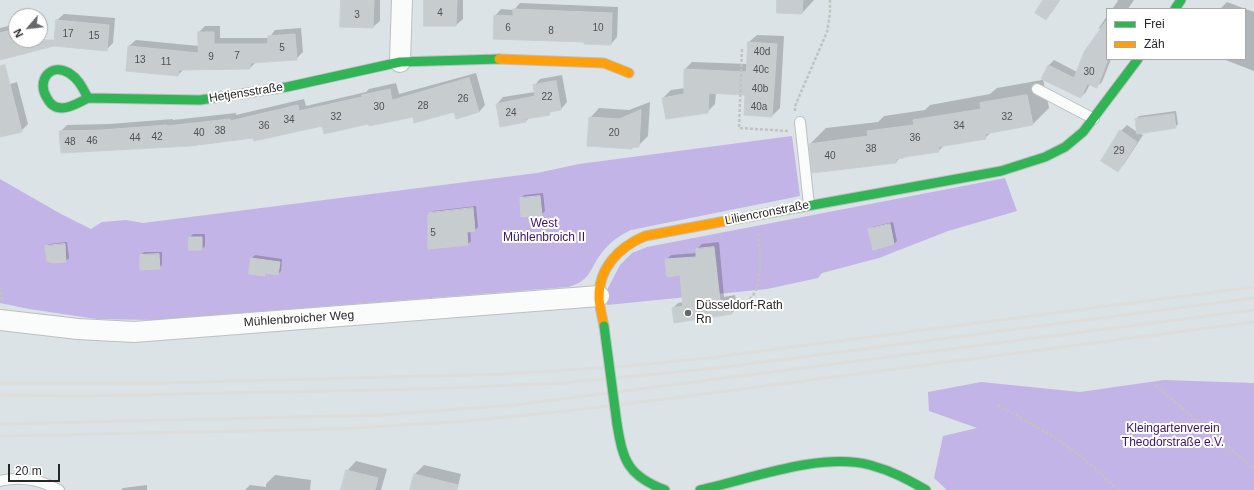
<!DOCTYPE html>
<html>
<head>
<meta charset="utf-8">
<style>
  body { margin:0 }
  #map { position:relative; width:1254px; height:490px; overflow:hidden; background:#dbe3e6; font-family:Helvetica,sans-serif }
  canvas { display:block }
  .legend { position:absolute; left:1106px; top:8px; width:140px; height:52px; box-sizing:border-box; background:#fff; border:1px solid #a9a9a9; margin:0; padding:5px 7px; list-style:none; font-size:12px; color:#272727 }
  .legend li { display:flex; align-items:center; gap:8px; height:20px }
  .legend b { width:20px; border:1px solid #a9a9a9 }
  .north { position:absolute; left:8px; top:8px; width:40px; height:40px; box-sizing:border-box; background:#fff; border:1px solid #a9a9a9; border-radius:50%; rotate:242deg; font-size:11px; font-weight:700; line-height:16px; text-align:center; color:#272727 }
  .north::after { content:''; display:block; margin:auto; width:14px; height:18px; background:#66696a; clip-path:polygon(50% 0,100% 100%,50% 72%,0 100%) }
  .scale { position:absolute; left:8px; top:464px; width:52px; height:18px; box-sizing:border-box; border:2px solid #272727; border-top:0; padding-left:5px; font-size:12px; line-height:14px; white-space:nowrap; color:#272727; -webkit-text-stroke:3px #fff; paint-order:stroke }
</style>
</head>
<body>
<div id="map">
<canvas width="1254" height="490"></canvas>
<ul class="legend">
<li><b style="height:5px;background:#30b455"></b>Frei</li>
<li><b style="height:5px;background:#ff9f0a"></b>Zäh</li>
</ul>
<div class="north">N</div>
<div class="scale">20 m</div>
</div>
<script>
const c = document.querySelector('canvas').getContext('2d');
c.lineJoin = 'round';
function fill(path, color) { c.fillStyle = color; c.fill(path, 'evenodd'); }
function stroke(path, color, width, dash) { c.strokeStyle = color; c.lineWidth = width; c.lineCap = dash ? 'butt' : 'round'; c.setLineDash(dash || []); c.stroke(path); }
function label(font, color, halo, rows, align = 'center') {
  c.font = font + ' Helvetica,sans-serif'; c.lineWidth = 4; c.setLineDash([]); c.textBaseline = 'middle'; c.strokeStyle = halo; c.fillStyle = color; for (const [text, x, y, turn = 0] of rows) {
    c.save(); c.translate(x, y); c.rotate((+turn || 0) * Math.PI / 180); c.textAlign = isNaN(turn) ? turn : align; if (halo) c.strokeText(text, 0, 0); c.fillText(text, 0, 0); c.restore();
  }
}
const green = new Path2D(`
  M792,136l8,60 -169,34c-11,5 -19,11 -27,20 -14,16 -12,31 -36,37l-414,33 -57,-1 -68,-10 -29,-6v-124l61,35 30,15 11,-7 24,-2 17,3 394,-50 42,-9z
  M1005,178l12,33 -69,20 -69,27 -57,15 -4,5 -51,11 -160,16 1,-17 12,-23 12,-12 15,-6z
  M1164,380l90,3v107h-307l-13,-12 9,-42 34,-8 -48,-17 -1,-19 53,-10 99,10z`);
const shadow = new Path2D(`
  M342,0h38v21l-7,6 -31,-1z
  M425,0h38v19l-7,6h-31z
  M778,0h43h-7l-12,13 -24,-1z
  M1045,0h15l-8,12 -6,6z
  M1117,0h17l-6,9h-16l6,-8z
  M1227,2l27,10v59l-31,-12h22v-50h-25z
  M520,3l98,4 -1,30 -6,7 -116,-28 6,-7 13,1z
  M64,14l51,4 -2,25 -7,7 -49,-30z
  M1107,16v43h4l-9,23 -6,5 -6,-3 -4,8 -5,5 -38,-18 6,29 -16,16 -41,7 -7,7 -40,7 -7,6 -37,6 -5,5 -83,10 -3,-28 16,-16 52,-6 6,-6 41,-6 5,-5 60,-11 7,-6 45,-8 6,-14 6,-6 23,12 24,-42 -2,-2z
  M16,24v16h24v-7l3,10 -43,16v-31z
  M205,26h15v12h49l6,-8 26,-2 2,24 -7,7 -40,3 -6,6 -66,1 -6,6 -49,-29 7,-6 63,6v-14z
  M757,35l27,1 -4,72 -8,8 -26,-22 -30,-2 -1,12 -8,8 -40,6 -4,-20 8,-8 14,-2v-19l7,-7 56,2 1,-22z
  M476,73l9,32 -6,7 -24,-1 -86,12 -46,2 -69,12 -194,-5 7,-7 42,-1 64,-5v1l63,-7v2l68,-16 2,7 60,-14 3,-3 27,-6 3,11z
  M562,75l5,27 -6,7 -8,1 -4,4 -20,4 -3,3 -29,-17 6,-7 32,-5 -1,-6 6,-7z
  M17,82l11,42 -7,7 -21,3v-47z
  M650,102l-2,34 -10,10h-4l-2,2 -42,-30 9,-10 30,2z
  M1176,111l2,13 -3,3 -36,6 4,2 -19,29 -6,7 3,-40 6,-6 10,7 -1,-13 3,-3z
  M543,193l2,18 -3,3 -21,-16 3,-3z
  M476,206l2,21 -3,3h-5l1,11 -3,3 -38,-30 3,-3z
  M893,222l4,19 -3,3 -25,-14 3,-3z
  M193,234h12v12l-3,3 -12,-12z
  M67,242l2,16 -3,3 -13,1 -7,-15 3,-3z
  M719,242l5,55 11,-2 2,13 -5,5 -57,9 -2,-14 5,-5 6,-1 -3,-28 -15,-14 5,-5 26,-2v-4l5,-5z
  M144,252h18v13l-3,3 -18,-13z
  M255,255l27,4 -1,12 -3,3 -11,-1 -3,2 -12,-17z
  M356,461l31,8 -6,21h-39l5,-19z
  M424,465l37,9 -4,16h-46l4,-16z
  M275,475l36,5 -1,10h-65l5,-5 16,2v-3z
  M147,485v5h-26l2,-2z`);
const building = new Path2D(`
  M341,0h33l-1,28 -33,-1z
  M424,0h33l-1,26h-32z
  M777,0h26l-1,14 -25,-1z
  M1043,0h16l-13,20 -11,-7z
  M513,9l99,4 -1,32 -27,-1v-2l-91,-3 1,-24 19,1z
  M56,20l53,5 -2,26 -53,-5 -54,14v-27l16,-4v11h38z
  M1107,20v42l-10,26 -10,-4 -6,14 -40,-19 7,-14 26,13 10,-26z
  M198,32h16v12h54v-8l27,-2 2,26 -47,3v6l-71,1 -1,6 -52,-5 2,-25 70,7z
  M748,42l29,2 -5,73 -28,-2 1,-20 -36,-2 -1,20 -42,6 -4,-21 22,-4v-25l62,3z
  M5,65l17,67 -22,5v-71z
  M469,78l10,34 -23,7 -2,-7 -40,11 -1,-6 -44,9 -1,-2 -44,10 -2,-8 -68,15 -1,-3 -63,8 -129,7 -2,-22 43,-1 65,-5v1l63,-7v2l68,-16 1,6 63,-14v-2l28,-6 2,11z
  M556,81l5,29 -12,2 1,3 -25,4 1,3 -26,5 -4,-23 39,-8 -2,-11z
  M1027,95l6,30 -48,9 1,5 -48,8 1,5 -35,5v1l-8,1v4l-84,10 -3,-29 59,-8 -1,-5 47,-6 -1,-5 68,-11 -1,-6z
  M641,110l-2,37h-7v2l-45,-3 2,-29 30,2z
  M1174,114l2,14 -39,6 -2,-15z
  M1120,130l17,12 -19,30 -17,-11z
  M540,196l2,19 -21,2 -1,-19z
  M473,208l2,23 -8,1 1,13 -40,4v-34h1v-2z
  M890,224l4,20 -21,6 -5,-21z
  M189,237h13v13h-13z
  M65,244l1,18 -13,1 -6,-2 -2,-15z
  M714,247l6,54 11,-1 1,14 -58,9 -2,-15 11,-2 -3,-31 -13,2 -2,-18 31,-2v-8z
  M159,254l1,15 -20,1v-15z
  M251,258l29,4 -2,13 -13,-2v3l-16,-2z
  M346,470l32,8 -3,12h-34z
  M414,474l44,11 -1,5h-47z`);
const path = new Path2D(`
  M742,49l-3,79 50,3
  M795,111v-5l32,-74 3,-18v-14
  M0,287l3,15
  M741,304c25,-7 19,-50 17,-70
  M1155,385l99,84
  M998,405l56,32 27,19 37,34`);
const lane = new Path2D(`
  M1037,89l57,30
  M800,122l9,83
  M0,481c21,-5 41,-1 59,9`);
const street = new Path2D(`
  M400,62l2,-62
  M0,320l78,9 56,3 465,-36`);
const fast = new Path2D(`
  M1175,9l6,-9
  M88,98c-8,4 -17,10 -26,10 -7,0 -12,-4 -15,-10 -11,-17 3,-36 22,-25 10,6 14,16 19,25l112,2 87,-13 113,-25 99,-3
  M774,212l227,-41 44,-14 20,-10 18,-15 55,-73
  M617,424c6,37 11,52 48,66
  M700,490c50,-11 120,-38 170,-25 22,6 37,14 56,25`);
const slow = new Path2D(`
  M499,59l105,4 25,10
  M604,326c-2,-9 -4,-18 -5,-27 -1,-31 20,-52 46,-63l129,-24`);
const rail = new Path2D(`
  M0,383h164l340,-9 126,-8 86,-9 538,-70
  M0,395l79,1 346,-7 138,-6 155,-15 536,-70
  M0,424l381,-9 134,-10 739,-95
  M0,436l341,-7 125,-8 101,-10 106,-13 581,-76`);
const fastBridge = new Path2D(`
  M604,326l13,98`);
const markers = [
  [688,313,4,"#66696a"]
];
const numberNames = [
  ["4",440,13],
  ["3",357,15],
  ["6",508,28],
  ["10",598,28],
  ["8",551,31],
  ["17",68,34],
  ["15",94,36],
  ["5",282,48],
  ["40d",762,52],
  ["7",237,56],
  ["9",211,57],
  ["13",140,60],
  ["11",166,62],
  ["40c",761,70],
  ["30",1089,72],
  ["40b",760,89],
  ["22",547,97],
  ["26",463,99],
  ["28",423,106],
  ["30",379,107],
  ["40a",759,107],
  ["24",511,113],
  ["32",336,117],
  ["32",1007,117],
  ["34",289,120],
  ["36",264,126],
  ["34",959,126],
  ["38",220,131],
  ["40",199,133],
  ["20",614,133],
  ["42",157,137],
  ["44",135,138],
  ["36",915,138],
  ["46",92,141],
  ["48",70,142],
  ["38",871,149],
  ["29",1119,151],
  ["40",830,156],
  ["5",433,233]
];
const streetNames = [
  ["Hetjensstraße",246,93,-9],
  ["Liliencronstraße",767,213,-11],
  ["Mühlenbroicher Weg",299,319,-4]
];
const parkNames = [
  ["West",544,224],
  ["Mühlenbroich II",544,238],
  ["Kleingartenverein",1173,429],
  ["Theodorstraße e.V.",1173,443]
];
const poiNames = [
  ["Düsseldorf-Rath",696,306],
  ["Rn",696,320]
];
fill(green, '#c2b4e7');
fill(shadow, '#0003');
fill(building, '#c7cccf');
stroke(building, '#c8ced1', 1);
stroke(lane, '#bebfbf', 12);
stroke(street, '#bebfbf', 22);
stroke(fast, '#bebfbf', 11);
stroke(slow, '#bebfbf', 11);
stroke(path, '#c1c2c2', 2.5, [3, 2]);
stroke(lane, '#fafbfb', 10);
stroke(street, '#fafbfb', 20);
stroke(fast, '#30b455', 9);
stroke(slow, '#ff9f0a', 9);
stroke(rail, '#dddddc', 3);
stroke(fastBridge, '#bebfbf', 11, []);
stroke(fastBridge, '#30b455', 9);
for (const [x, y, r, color] of markers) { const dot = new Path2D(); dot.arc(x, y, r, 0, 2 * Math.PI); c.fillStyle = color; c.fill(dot); stroke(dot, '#fff', 1.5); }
label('10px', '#505152', null, numberNames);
label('12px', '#272727', '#fff', streetNames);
label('12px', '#3c1368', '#fff', parkNames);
label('12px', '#272727', '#fff', poiNames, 'left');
</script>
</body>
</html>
